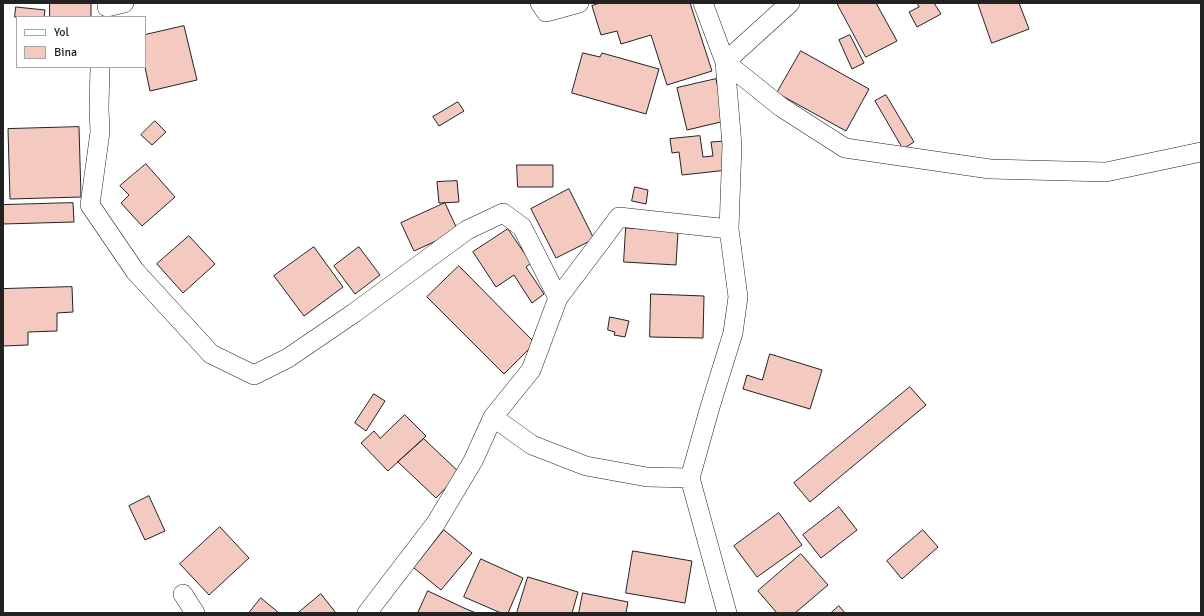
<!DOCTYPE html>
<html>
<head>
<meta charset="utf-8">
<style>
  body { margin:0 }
  #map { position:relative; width:1204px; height:616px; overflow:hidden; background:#fff; font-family:Signika,sans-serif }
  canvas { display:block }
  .frame { position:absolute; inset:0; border:4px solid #222; pointer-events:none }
  .legend { position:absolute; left:16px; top:16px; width:130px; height:52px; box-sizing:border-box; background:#fff; border:1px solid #a7a7a7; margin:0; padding:5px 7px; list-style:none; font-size:12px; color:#222 }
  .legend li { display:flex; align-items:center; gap:8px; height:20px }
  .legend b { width:20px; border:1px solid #a7a7a7 }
</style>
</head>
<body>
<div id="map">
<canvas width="1204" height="616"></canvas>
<div class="frame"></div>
<ul class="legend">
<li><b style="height:5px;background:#fff"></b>Yol</li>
<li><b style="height:11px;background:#f3c9c0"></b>Bina</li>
</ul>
</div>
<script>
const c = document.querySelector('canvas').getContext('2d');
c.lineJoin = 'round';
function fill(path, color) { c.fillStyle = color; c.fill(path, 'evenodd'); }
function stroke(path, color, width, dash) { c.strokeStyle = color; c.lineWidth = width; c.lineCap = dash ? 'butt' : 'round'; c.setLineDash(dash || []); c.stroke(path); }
const building = new Path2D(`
  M50,3h41v14h-41z
  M600,3h90l22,68 -45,14 -16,-50 -30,9 -4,-13 -16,4 -9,-29z
  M837,3h39l21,38 -31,16z
  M917,3h17l7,11 -24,13 -8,-15 10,-5z
  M978,3h41l10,26 -37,14z
  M16,7l29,3 -1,7h-29z
  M184,26l13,54 -47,11 -5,-24v-32z
  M850,35l14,28 -12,6 -13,-29z
  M801,51l68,38 -23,42 -69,-38z
  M583,53l17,4 2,-4 57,16 -13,45 -74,-21z
  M716,79l9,42 -38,9 -10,-42z
  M886,95l28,47 -11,7 -28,-48z
  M458,102l6,9 -25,15 -6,-9z
  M155,121l11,11 -14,13 -11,-10z
  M79,127l2,70 -71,2 -2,-70z
  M700,136l3,21 10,-1 -2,-14 14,-1 3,29 -46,5 -3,-23 -7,1 -2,-14z
  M146,164l29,33 -33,29 -21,-23 8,-8 -9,-9z
  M517,165h36v22h-35z
  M457,181l2,21 -20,1 -2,-21z
  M635,187l13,3 -2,14 -14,-3z
  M569,189l25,50 -38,19 -25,-49z
  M73,203l1,19 -71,2v-19z
  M445,203l13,28 -44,20 -13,-28z
  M626,228l52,3 -2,34 -52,-3z
  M508,229l23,34 -5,4 18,27 -12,9 -18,-28 -18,12 -23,-35z
  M189,236l26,28 -32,29 -26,-29z
  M314,247l29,40 -39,29 -30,-40z
  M359,247l21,28 -25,19 -21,-28z
  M459,266l76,77 -31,31 -77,-77z
  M72,287l1,25 -16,1v18l-29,1v13l-25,1v-57z
  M651,294l53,2 -1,42 -53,-1z
  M610,317l19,4 -4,16 -11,-2 1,-3 -7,-2z
  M770,354l52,16 -12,39 -67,-20 4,-14 15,5z
  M910,387l16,18 -116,97 -16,-19z
  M374,394l11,7 -19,30 -11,-8z
  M405,415l21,21 -38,35 -27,-28 13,-12 6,7z
  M424,439l36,34 -24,25 -38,-36z
  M149,496l16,35 -20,9 -16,-34z
  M839,507l18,23 -36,28 -18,-23z
  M779,513l23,32 -45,32 -23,-31z
  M220,527l29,31 -40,37 -29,-31z
  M444,530l28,23 -31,37 -27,-22z
  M923,530l15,17 -36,32 -15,-18z
  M633,551l59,10 -7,42 -59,-10z
  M801,554l27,31 -33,28h-18l-19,-22z
  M481,559l42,19 -15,35h-7l-37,-16z
  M528,577l50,15 -6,21h-55z
  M428,591l36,17 12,5h-58z
  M583,593l45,9 -2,11h-47z
  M321,594l15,19h-38z
  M261,598l18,15h-30z
  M839,606l6,7h-14z`);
const street = new Path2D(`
  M540,3l6,9 33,-9
  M703,3l22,59 7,83 -3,84 9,68 -5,36 -23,74 -20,71 37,135
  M790,3l-65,59 56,45 64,41 145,21 116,3 95,-20
  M107,7l17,-4
  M100,67l-1,41 1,24 -10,73 45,66 76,83 43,21 34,-17 66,-45 113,-83 36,-17 19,14 36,71
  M493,417l39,28 54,21 61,11 43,1
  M183,594l12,19
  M367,613l69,-90 37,-62 20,-44 38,-47 27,-72 61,-81 110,12`);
fill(building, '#f3c9c0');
stroke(building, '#222', 1);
stroke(street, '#222', 20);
stroke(street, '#fff', 19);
</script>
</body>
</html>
